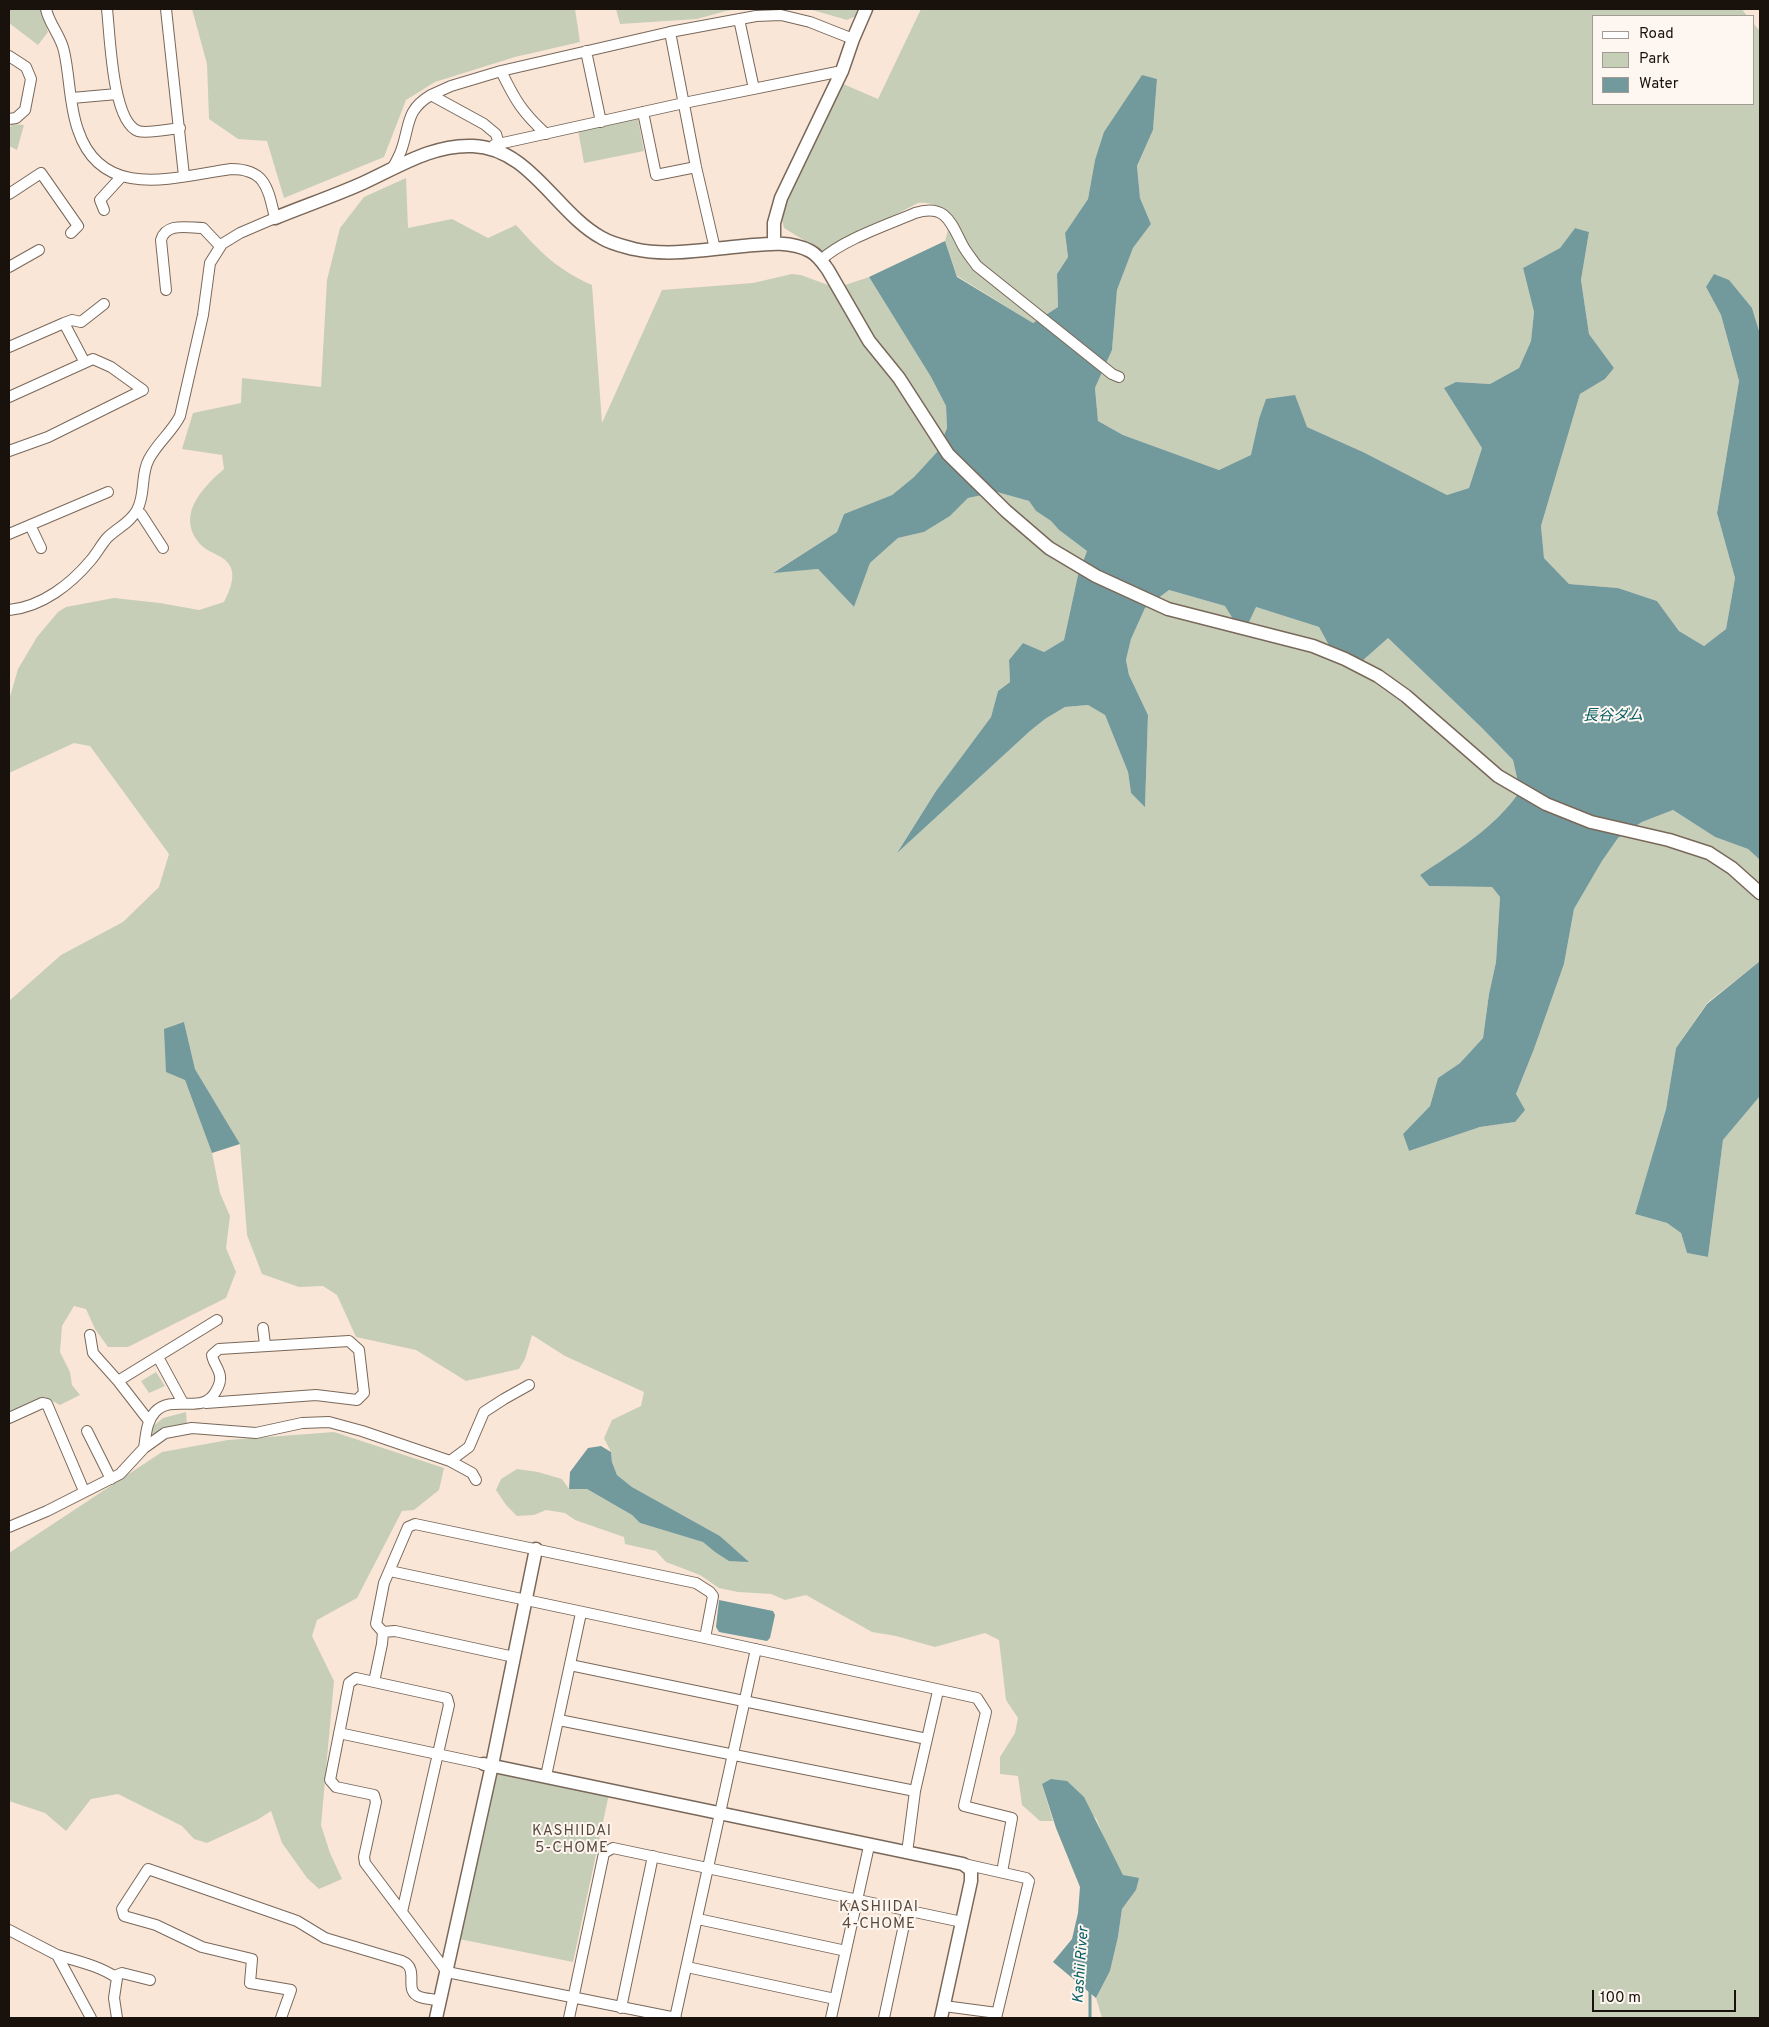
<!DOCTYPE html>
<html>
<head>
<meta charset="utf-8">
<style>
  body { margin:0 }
  #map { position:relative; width:1769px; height:2027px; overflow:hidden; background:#fae6d7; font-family:Overpass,sans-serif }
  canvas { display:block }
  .frame { position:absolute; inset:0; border:10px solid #18110c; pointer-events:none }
  .legend { position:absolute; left:1592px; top:15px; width:162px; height:90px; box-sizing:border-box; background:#fef6f0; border:1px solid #a29a95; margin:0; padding:6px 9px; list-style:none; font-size:15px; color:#18110c }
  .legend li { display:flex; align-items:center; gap:10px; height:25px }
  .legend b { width:25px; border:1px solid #a29a95 }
  .scale { position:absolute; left:1592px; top:1990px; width:144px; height:22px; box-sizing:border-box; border:2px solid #18110c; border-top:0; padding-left:6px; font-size:15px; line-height:18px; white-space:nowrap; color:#18110c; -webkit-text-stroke:4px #fef6f0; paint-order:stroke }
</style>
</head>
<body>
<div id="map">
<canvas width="1769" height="2027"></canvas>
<div class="frame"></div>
<ul class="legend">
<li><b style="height:6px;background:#fff"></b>Road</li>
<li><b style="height:14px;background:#c7ceb8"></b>Park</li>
<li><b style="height:14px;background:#729a9d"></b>Water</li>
</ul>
<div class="scale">100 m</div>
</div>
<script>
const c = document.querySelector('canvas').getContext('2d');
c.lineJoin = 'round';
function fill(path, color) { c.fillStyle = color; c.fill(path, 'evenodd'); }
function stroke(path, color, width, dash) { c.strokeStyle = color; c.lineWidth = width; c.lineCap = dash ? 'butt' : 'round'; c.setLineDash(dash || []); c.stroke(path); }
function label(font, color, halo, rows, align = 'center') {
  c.font = font + ' Overpass,"Noto Sans JP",sans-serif'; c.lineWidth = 4; c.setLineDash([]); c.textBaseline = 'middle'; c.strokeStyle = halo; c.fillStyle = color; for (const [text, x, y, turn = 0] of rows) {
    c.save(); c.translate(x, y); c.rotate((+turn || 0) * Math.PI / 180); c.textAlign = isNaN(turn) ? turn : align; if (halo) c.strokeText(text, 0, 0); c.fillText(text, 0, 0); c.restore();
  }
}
const green = new Path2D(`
  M9,9h33l6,23 -10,13 -29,-22z
  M192,9h383l5,33 -65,15 -80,25 -29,18 -22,57 -100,41 -17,-57 -29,-2 -29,-20 -2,-55z
  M616,9h123l-13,2 -29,8 -77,5z
  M809,9h51l-2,6 -11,5z
  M921,9h821l5,7h-154v88h160v-81l7,8v303l-8,-26 -46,-21 15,28 18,66 -22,132 18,65 -9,51 -22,17 -25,-15 -22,-30 -39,-13 -49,-4 -25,-26 -3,-32 39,-132 25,-15 9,-11 -25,-34 -8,-54 8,-48 -14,-4 -15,20 -37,20 11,44 -3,29 -12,27 -29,16 -34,-2 26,66 -13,40 -22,7 -84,-43 -56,-25 -48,-8 -7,36 -33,15 -96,-35 -25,-14 -3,-33 17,-38 5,-60 16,-42 18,-24 -11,-26 -3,-32 16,-36 4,-51 -15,-3 -17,26 -30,58 -7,39 -23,34 3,24 -11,17 1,33 -25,16 -76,-47 -12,-35 5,-19 -3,-11c-9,-6 -18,-9 -29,-8l-95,49 -39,-24 -4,-15 61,-130 37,16z
  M638,119l6,32 -60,12 -6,-33z
  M12,124l12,1 -7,25 -8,-4v-17z
  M406,178l2,50 44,-9 36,19 28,-13c25,28 42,45 76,60l10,138 60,-133 91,-7 39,-9 9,1 35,13 33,-11 62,100 15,29 1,22 -10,24 -23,25 -22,18 -48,19 -7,18 -63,40 44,-3 36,38 16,-44 28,-25 26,-6 26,-16 18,-18 29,-6 32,9 7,10 15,10 8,9 28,21 -9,24 -14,65 -20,12 -21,-9 -14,17 1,22 -12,9 -7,26 -55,74 -38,60 132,-120 15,-12 20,-12 23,-2 17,10 23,57 3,21 14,13 3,-91 -19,-40 -3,-15 5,-21 14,-31 24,-18 56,16 31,1 63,20 12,22 57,-11 93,89 32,33 7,31c-25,37 -63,59 -100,84l9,11 63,1 8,10 -4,65 -7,32 -6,44 -23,25 -22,15 -8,28 -27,28 6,17 71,-24 35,-5 1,-28 18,-45 30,-85 10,-55 28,-48 16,-23 24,-16 31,-12 42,27 33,12 12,11v101l-53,42 -31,45 -10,61 -31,105 32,9 14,10 6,20 21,4 15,-117 37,-44v922h-658l-6,-20 14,-27 8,-34 4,-28 14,-19 -13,-15 -15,-27 -12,-30 -54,-34 11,37h-13l-18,-16 -4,-29 -18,-2v-17l15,-24 3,-15 -12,-18 -7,-60 -14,-7 -50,14 -39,-11 -24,-4 -66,-37 -21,5 -14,-6 -33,-2 -19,-4 -19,-13 -34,-13 -10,-11 -31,-7 -1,-7 -49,-17 -10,-7 -19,-3 -12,5 -17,1 -11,-11 -10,-15 5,-11 16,-10 21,3 24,7 7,10h18l45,26 8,8 64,19 11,10 33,10 -28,-26 -88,-49 -15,-12 -5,-13 -1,-10 -7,-14 8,-18 29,-14 3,-14 -79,-36 -33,-21 -7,24 -6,10 -53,12 -50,-31 -60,-13 -19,-42 -14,-9 -24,1 -37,-13 -15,-39 -7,-91 -45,-75 -11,-47 1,58 27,73 8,40 10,23 -4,32 10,24 -10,26 -98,49h-20l-13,-18 -9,-20 -12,-3 -12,20 -2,26 10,20 2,13 8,10 -20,10 -15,-8 -36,15v-411l52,-46 62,-33 36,-35 10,-33 -79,-108 -16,-3 -65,30v-73l9,-31 19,-32 21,-25 8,-5 48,-9 46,5 39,7 25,-8c5,-10 12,-25 6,-36 -6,-11 -19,-12 -28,-20 -28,-29 0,-58 22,-77l-2,-14 -40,-6 11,-36 48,-10 1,-25 79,9 6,-107 13,-52 24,-31z
  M156,1372l9,14 -16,7 -8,-12z
  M186,1412l1,14 -26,3 -9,7v-9l11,-9z
  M334,1432l110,36 -5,22 -25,20 -12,1 -45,87 -40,22 -5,16 22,45 -13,144 9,28 12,26 -23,10 -12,-11 -25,-35 -11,-32 -14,9 -50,23 -13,-4 -12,-13 -64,-32 -27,5 -25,32 -21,-18 -36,-12v-248l153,-101 66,-12z
  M493,1770l116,24 -36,168 -114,-23z`);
const water = new Path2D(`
  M1142,75l15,4 -4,51 -16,36 3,32 11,26 -18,24 -16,42 -5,60 -17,38 3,33 25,14 96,35 32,-15 8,-36 7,-20 29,-4 12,32 56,25 84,43 22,-7 13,-40 -38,-60 12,-6 34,2 29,-16 12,-27 3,-29 -11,-44 37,-20 15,-20 14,4 -8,48 8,54 25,34 -9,11 -25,15 -39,132 3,32 25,26 49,4 39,13 22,30 25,15 22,-17 9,-51 -18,-65 22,-132 -18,-66 -15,-28 8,-13 15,6 23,28 8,26v526l-12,-11 -33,-12 -42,-27 -31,12 -24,16 -16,23 -28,48 -10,55 -30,85 -18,45 9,16 -10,12 -35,5 -71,24 -6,-17 27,-28 8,-28 22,-15 23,-25 6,-44 7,-32 4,-65 -8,-10 -63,-1 -9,-11c37,-25 75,-47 100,-84l-7,-31 -32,-33 -93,-89 -26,23 -31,-12 -12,-22 -63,-20 -8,17 -13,-2 -10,-16 -56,-16 -24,18 -14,31 -5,21 3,15 19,40 -3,92 -14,-14 -3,-21 -23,-57 -17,-10 -23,2 -20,12 -15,12 -133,122 39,-62 55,-74 7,-26 12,-9 -1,-22 14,-17 21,9 20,-12 14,-65 9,-24 -28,-21 -8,-9 -15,-10 -7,-10 -32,-9 -29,6 -18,18 -26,16 -26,6 -28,25 -16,44 -36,-38 -45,4 64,-41 7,-18 48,-19 22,-18 23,-25 10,-24 -1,-22 -15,-29 -62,-100 76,-36 12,36 76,46 25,-16 -1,-33 11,-17 -3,-24 23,-34 7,-39 9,-28z
  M1760,961v135l-37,44 -15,117 -21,-4 -6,-20 -14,-10 -32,-9 31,-105 10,-61 31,-44z
  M184,1022l11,47 45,75 -28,9 -27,-73 -19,-8 -2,-43z
  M601,1446l10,6 1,10 5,13 15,12 88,49 29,26 -20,-1 -14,-9 -12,-10 -63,-19 -8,-8 -45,-26h-18l1,-17 18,-24z
  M719,1600l54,11 2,4 -5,23 -3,3 -48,-9 -3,-5z
  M1051,1779l16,2 17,16 39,78 16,3 -3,12 -14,19 -4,28 -8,34 -14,27 -43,-36 19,-23 6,-26 2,-26 -24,-59 -14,-44z`);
const stream = new Path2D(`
  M1090,2018v-27`);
const minor = new Path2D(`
  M107,9c3,25 5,113 31,122 9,3 32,-2 42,-3
  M166,9l18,167
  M739,19l15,70
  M670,32l26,135 19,82
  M586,51l15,71
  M9,56l17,11 5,12 -6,31 -9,8 -7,1
  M501,71c14,29 21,41 45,63
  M72,98l45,-4
  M643,112l13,63 40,-8
  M499,144l-3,-10 -12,-10 -53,-29 20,-9 50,-15 169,-39 86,-16 25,-1 29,7 43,17
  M494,145l190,-42 158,-32
  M392,169c4,-7 8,-14 10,-21 8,-24 4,-38 29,-53
  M9,194l32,-21 37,53 -7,7
  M104,210l-4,-10 22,-24
  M821,260c21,-20 66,-35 94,-47 31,-10 36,10 48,33 4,7 9,13 14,20l135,108 7,3
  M9,267l30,-17
  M166,290l-5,-50c5,-18 27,-12 42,-12l17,18
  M64,323l8,-3 9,2 23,-18
  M9,347l55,-24 20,38
  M9,397l84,-38 18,8 32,23 -95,47 -39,14
  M137,511l4,3 22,34
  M30,525l11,23
  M9,534l99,-42
  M9,610c33,-3 62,-26 82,-50 6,-7 10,-15 16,-22 10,-10 23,-15 30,-28 9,-16 3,-35 12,-51 9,-17 23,-27 31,-43l23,-101 7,-52 12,-19 18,-11 35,-15c-7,-29 -9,-49 -44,-49 -56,8 -129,33 -153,-39 -9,-25 -8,-53 -14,-79 -3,-15 -15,-27 -18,-42
  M263,1328l2,17
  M90,1335l3,18 25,28 31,40
  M158,1357l25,46
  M118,1381l99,-61
  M9,1418l33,-15 5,1 37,87
  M87,1431l24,48
  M144,1448c2,-12 2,-26 11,-36 18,-19 48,4 61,-21 3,-5 5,-9 4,-15 -1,-8 -7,-13 -8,-21l7,-6 130,-8 10,9 5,43 -7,7 -41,-5 -110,8
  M450,1461l22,12 4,7
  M9,1527l38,-16 73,-37 24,-26 21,-15 27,-5 64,5 46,-10 27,-1 33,9 88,30 19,-14 15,-35 20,-13 25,-14
  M390,1571l315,67 272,60 9,14 -22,94 48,12 -10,54
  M383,1632l12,-1 119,26
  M570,1665l357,74
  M374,1682l8,-38 1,-12 -7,-8 8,-41 24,-56 7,-3 281,59 14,9 3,4 -8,42
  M559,1720l356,71
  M339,1733l145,31
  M546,1776l35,-163
  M907,1853l8,-62 23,-100
  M964,1864l62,14 3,3 -33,137
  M402,1912l47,-207 -2,-7 -91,-20 -7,5 -19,97 6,7 38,8 2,7 -12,55 1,6 82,109 229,46
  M698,1919l148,32
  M9,1930l48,25 34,63
  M57,1955c20,6 43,11 60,23l-3,20 3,20
  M687,1967l148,32
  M114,1976l8,-3 28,7
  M944,2006l53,7
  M621,2008l32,-152
  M281,2018l10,-28 -41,-7 2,-24 -50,-12 -46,-22 -32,-9 -2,-7 26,-40 149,52 28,17 77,23c19,8 0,30 18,36 6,2 13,2 20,4
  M569,2018l35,-165 9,-5 349,74
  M675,2018l81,-369
  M831,2018l38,-172
  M884,2018l23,-107`);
const tertiary = new Path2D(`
  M275,218c29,-12 59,-22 88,-35 35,-16 70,-39 110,-37 57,2 83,67 129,92 10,6 21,8 32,11 35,8 74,0 109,-3 22,-2 46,-6 67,5 8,4 13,12 18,19l41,71 30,37 49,76 58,57 43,37 47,28 72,33 145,37 32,13 33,17 28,20 92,80 48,28 45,18 78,18 40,13 23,15 28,25
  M774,243v-20l7,-25 61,-127 11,-32 13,-30
  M484,1764l479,100 8,6v11l-30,137
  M436,2018l56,-253 44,-216`);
const waterNames = [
  ["長谷ダム",1613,717],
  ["Kashii River",1082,1965,-86]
];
const neighbourhoodNames = [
  ["KASHIIDAI",572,1832],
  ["5-CHOME",572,1849],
  ["KASHIIDAI",879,1908],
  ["4-CHOME",879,1925]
];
fill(green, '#c7ceb8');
fill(water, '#729a9d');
stroke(stream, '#729a9d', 3);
stroke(minor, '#79685a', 12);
stroke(tertiary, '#79685a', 15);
stroke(minor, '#fff', 10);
stroke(tertiary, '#fff', 12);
label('italic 15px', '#076066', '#fef6f0', waterNames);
c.letterSpacing = '1px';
label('15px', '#5a4a3d', '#fef6f0', neighbourhoodNames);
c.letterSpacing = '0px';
</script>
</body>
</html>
